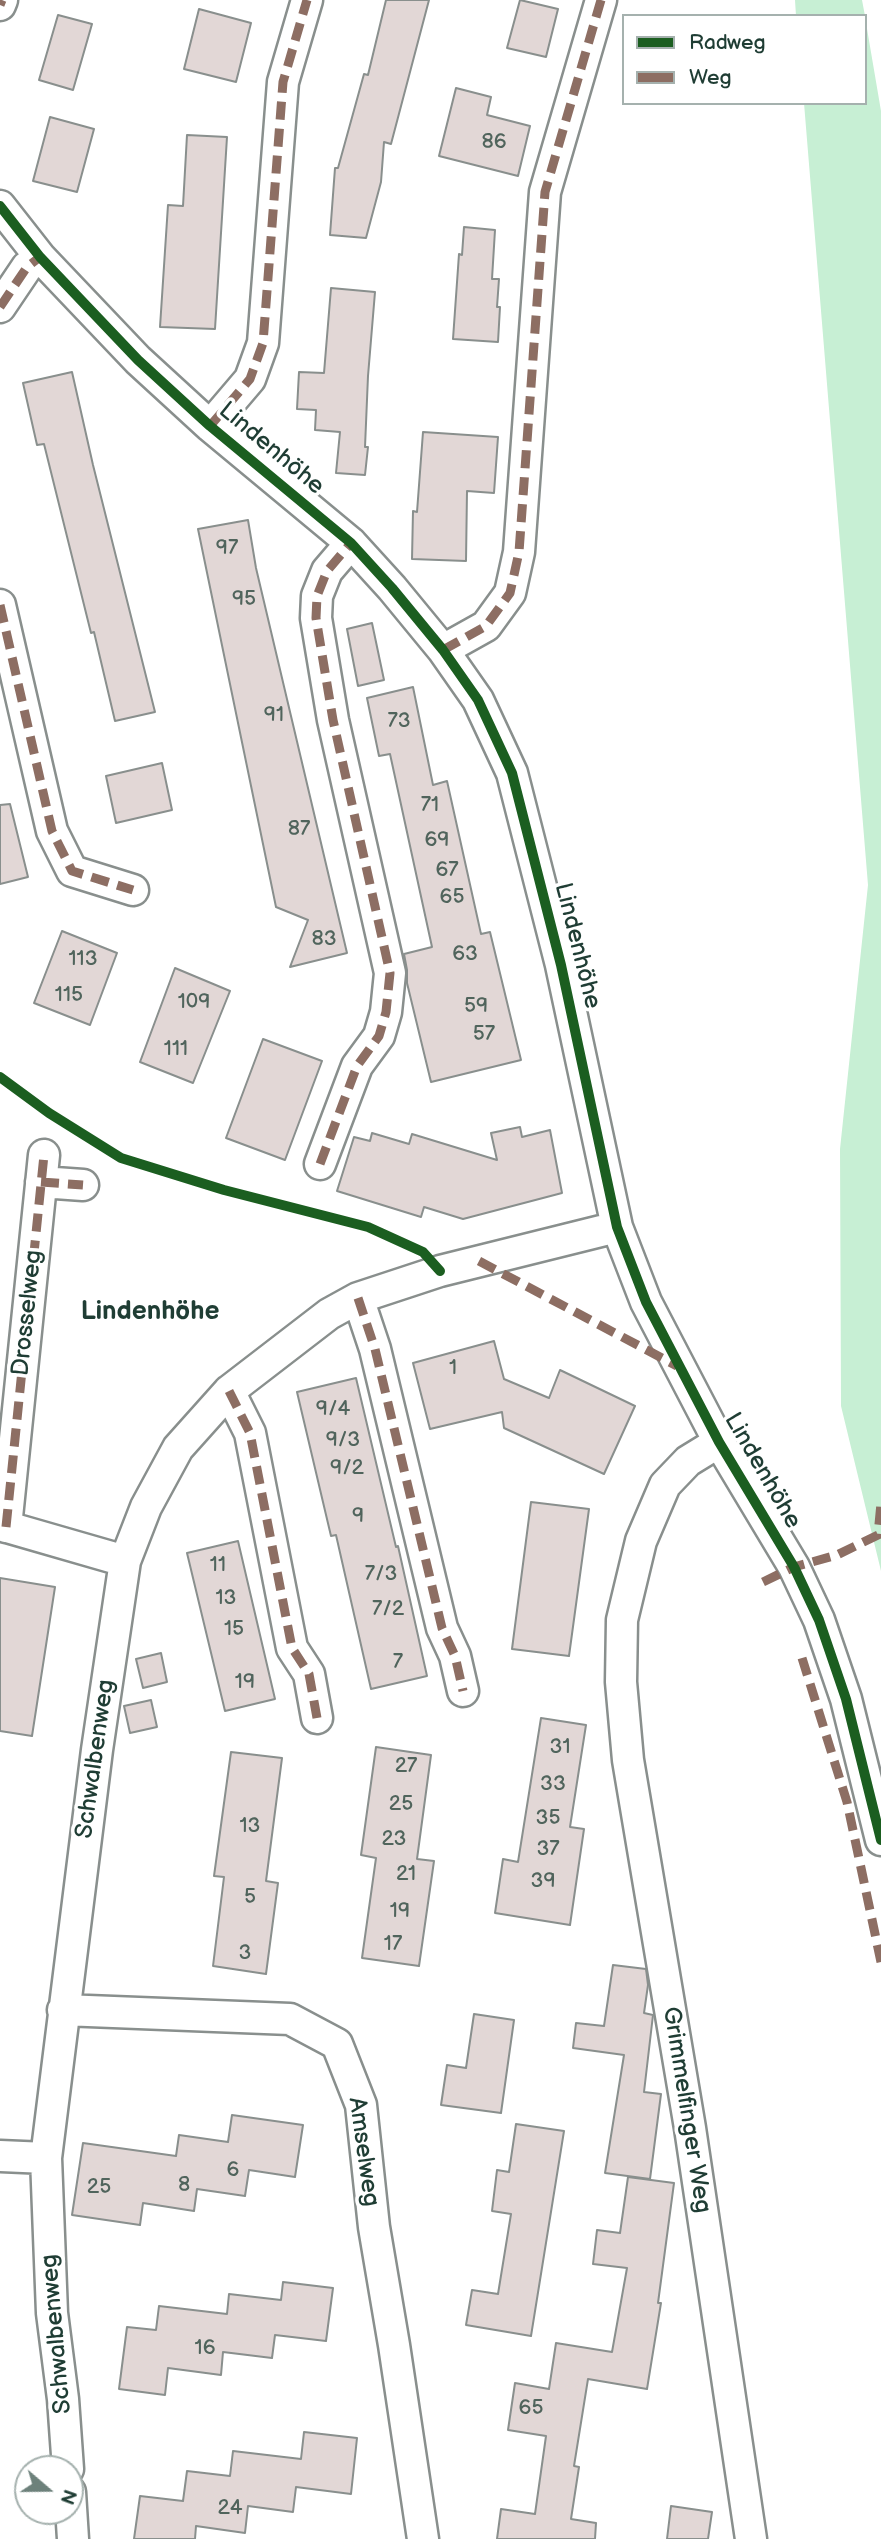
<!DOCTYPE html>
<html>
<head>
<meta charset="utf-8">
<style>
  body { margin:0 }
  #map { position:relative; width:881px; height:2539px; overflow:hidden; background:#fff; font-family:"Balsamiq Sans",sans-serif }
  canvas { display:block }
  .legend { position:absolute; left:622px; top:14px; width:245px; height:91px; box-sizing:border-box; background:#fff; border:2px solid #a5b1ae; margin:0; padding:9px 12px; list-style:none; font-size:21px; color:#1f3d34 }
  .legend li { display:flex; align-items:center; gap:14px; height:35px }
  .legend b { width:35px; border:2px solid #a5b1ae }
  .north { position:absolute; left:14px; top:2455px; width:70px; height:70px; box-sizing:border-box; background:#fff; border:2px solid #a5b1ae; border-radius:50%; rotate:110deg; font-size:19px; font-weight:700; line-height:28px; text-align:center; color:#1f3d34 }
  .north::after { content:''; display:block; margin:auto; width:24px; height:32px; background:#6d817b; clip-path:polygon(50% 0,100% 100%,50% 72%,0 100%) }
</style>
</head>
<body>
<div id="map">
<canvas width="881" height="2539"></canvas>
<ul class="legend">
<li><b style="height:9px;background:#1b5e20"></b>Radweg</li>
<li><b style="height:9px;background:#8d6e63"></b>Weg</li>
</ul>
<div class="north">N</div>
</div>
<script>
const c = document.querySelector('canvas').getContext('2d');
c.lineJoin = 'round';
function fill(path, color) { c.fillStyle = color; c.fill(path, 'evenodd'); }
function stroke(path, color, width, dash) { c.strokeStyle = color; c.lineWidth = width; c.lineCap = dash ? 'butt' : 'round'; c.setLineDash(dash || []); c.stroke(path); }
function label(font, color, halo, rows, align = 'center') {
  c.font = font + ' "Balsamiq Sans",sans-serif'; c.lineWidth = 7; c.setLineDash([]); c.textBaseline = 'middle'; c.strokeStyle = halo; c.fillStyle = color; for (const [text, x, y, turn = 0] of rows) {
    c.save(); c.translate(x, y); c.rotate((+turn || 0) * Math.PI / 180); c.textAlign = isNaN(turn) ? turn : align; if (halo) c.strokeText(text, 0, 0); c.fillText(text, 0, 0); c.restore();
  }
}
const green = new Path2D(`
  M795,0h67l3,16h-69z
  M865,17l16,94v1460l-40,-165 -1,-257 28,-264 -64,-782h61z`);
const building = new Path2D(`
  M386,0h43l-38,144 -7,-2 -3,40 -15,56 -36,-3 5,-67h3l26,-94 4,1z
  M520,0l38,9 -12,48 -39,-9z
  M199,9l52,14 -15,59 -52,-13z
  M58,15l34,9 -19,66 -34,-10z
  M456,88l35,9 -4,18 43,11 -12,50 -79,-20z
  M50,117l44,12 -17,63 -44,-11z
  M187,135l40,2 -12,192 -55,-2 8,-122 15,1z
  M464,227l31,3 -3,49h7l-2,28h3l-2,35 -45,-3 6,-85 3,1z
  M331,288l44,4 -7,84 -3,71h3l-3,28 -29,-2 4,-41 -25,-2 1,-20 -19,-1 2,-37 25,1z
  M72,372l21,93 62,247 -40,9 -21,-89 -3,1 -47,-189 -7,1 -14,-62z
  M423,432l75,5 -4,56 -27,-2 -1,70 -54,-2 1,-48 4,1z
  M248,520l8,48 91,385 -57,14 18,-47 -32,-13 -78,-378z
  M372,623l12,57 -26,6 -11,-57z
  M413,687l20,98 14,-4 34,153 9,-2 31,128 -90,22 -24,-99v-13l-3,-16 28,-7 -42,-193 -11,2 -12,-58z
  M162,763l10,47 -56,13 -10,-47z
  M10,804l18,73 -28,7v-79z
  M62,931l55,22 -27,72 -56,-22z
  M175,968l55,23 -37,92 -53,-21z
  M263,1039l59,22 -37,99 -59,-22z
  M520,1127l2,10 28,-7 12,63 -99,26 -39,-12 -3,10 -84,-26 17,-54 16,4 2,-8 37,11 3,-10 85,26 -6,-27z
  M494,1341l10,38 45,19 11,-28 75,36 -31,68 -100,-46 -2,-16 -72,17 -17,-66z
  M356,1378l40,169 2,-1 29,130 -56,13 -35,-154 -5,1 -34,-144z
  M531,1502l58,7 -20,147 -57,-7z
  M238,1541l37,158 -50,12 -38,-158z
  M0,1578l55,9 -23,149 -32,-5z
  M161,1653l6,29 -24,6 -7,-29z
  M151,1700l6,27 -27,6 -6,-27z
  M541,1718l45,7 -16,102 14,2 -14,96 -75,-12 8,-54 15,3z
  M376,1747l55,8 -14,104 17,2 -15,105 -57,-8 14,-100 -15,-3z
  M231,1752l51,6 -16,123 12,2 -12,91 -53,-8 11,-89 -10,-1z
  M613,1965l33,4 2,16 -4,28 9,2 -9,77 17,2 -11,85 -45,-6 19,-118 -51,-7 3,-25 28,3z
  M474,2014l40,6 -13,93 -60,-8 6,-40 19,3z
  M232,2115l71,10 -8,52 -46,-7 -4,26 -48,-7 -3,22 -51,-8 -3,22 -68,-10 11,-72 93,13 3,-21 49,7z
  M516,2124l48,7 -33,205 -65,-11 6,-35 26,4 13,-80 -19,-3 5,-41 12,2z
  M628,2177l46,6 -16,120h3l-14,86 -59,-10 -14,87 5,1 -8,52 25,4 -1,16h-98l4,-30 34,5 11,-78 -38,-6 7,-47 34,6 7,-46 56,9 15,-84 -34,-4 4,-34 23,3z
  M283,2282l50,6 -7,53 -51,-6 -3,23 -49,-6 -2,23 -53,-7 -3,27 -46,-6 8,-62 29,3 3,-24 68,8 2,-20 52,6z
  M304,2432l53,6 -6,56 -55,-7 -3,25 -45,-6 -3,27 -49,-7 -1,13h-61l6,-43 43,5 4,-30 43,5 3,-25 68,8z
  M671,2506l41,6 -4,27h-41z`);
const street = new Path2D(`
  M0,5l2,-5
  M0,206l40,51 98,103 72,66 141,117 41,45 51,62 35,50 34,73 49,192 56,262 29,75 73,140 75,125 25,53 27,79 35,141
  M0,307l27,-40 13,-10
  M210,426l40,-47 13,-36 20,-261 24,-82
  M0,605l52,226 20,40 61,19
  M443,650l43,-24 24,-33 9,-41 26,-360 56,-192
  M320,1164l37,-98 22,-30 7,-24 4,-39 -57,-253 -17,-102 1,-22 10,-25 24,-28
  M41,1182l42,3
  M358,1298l17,51 67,279 13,28 8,35
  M229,1391l21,42 42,215 17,26 8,44
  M719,1442l-31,19 -23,24 -24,56 -19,79 -1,62 7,78 62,368 61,411
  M0,1525l125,36
  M6,1527l38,-372
  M63,2010l227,9 47,25 24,61 13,122 20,118 29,194
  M0,2156l46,2
  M68,2469l-5,-70 -11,-86 -6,-155 51,-408 28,-189 21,-54 32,-59 51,-57 100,-77 29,-16 82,-27 177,-44
  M70,2492l3,47`);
const quiet = new Path2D(`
  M0,5l2,-5
  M0,307l27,-40 13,-10
  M210,426l40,-47 13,-36 20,-261 24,-82
  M0,605l52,226 20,40 61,19
  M443,650l43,-24 24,-33 9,-41 26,-360 56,-192
  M320,1164l37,-98 22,-30 7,-24 4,-39 -57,-253 -17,-102 1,-22 10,-25 24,-28
  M41,1182l42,3
  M479,1261l198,105
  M358,1298l17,51 67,279 13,28 8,35
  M229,1391l21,42 42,215 17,26 8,44
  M6,1527l38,-372
  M763,1582l31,-15 43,-12 41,-20 3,-32
  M802,1658l45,144 34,160`);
const cycleway = new Path2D(`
  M0,206l40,51 98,103 72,66 141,117 41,45 51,62 35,50 34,73 49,192 56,262 29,75 73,140 75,125 25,53 27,79 35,141
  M0,1077l49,36 72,45 103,32 144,37 55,25 17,19`);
const numberNames = [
  ["86",494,143],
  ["97",227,549],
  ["95",244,600],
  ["91",274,716],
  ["73",399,722],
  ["71",430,806],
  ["87",299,830],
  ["69",437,841],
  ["67",447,871],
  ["65",452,898],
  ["83",324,940],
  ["63",465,955],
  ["113",83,960],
  ["115",69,996],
  ["109",194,1003],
  ["59",476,1007],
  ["57",484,1035],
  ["111",176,1050],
  ["1",453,1369],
  ["9/4",333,1410],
  ["9/3",343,1441],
  ["9/2",347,1469],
  ["9",358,1517],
  ["11",218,1566],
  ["7/3",381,1575],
  ["13",226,1599],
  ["7/2",388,1610],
  ["15",234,1630],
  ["7",398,1663],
  ["19",245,1683],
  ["31",560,1748],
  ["27",406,1767],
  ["33",553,1785],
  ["25",401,1805],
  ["35",548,1819],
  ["13",250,1827],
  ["23",394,1840],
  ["37",548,1850],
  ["21",406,1875],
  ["39",543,1882],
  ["5",250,1898],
  ["19",400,1912],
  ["17",393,1945],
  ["3",245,1954],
  ["6",233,2171],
  ["8",184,2186],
  ["25",99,2188],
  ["16",205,2349],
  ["65",531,2409],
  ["24",230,2509]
];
const streetNames = [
  ["Lindenhöhe",271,449,40],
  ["Lindenhöhe",577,946,76],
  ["Drosselweg",28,1313,-84],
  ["Lindenhöhe",762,1471,60],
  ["Schwalbenweg",96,1759,-82],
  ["Grimmelfinger Weg",686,2110,81],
  ["Amselweg",363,2152,82],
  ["Schwalbenweg",57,2334,-95]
];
const neighbourhoodNames = [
  ["Lindenhöhe",150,1312]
];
fill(green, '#c7efd4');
fill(building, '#e2d7d6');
stroke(building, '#898f8d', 2);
stroke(street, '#898f8d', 35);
stroke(street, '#fff', 30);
stroke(quiet, '#8d6e63', 9, [18, 9]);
stroke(cycleway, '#1b5e20', 10);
label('21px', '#50645c', null, numberNames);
label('24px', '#1f3d34', '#fff', streetNames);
label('bold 26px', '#1f3d34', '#fff', neighbourhoodNames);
</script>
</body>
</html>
